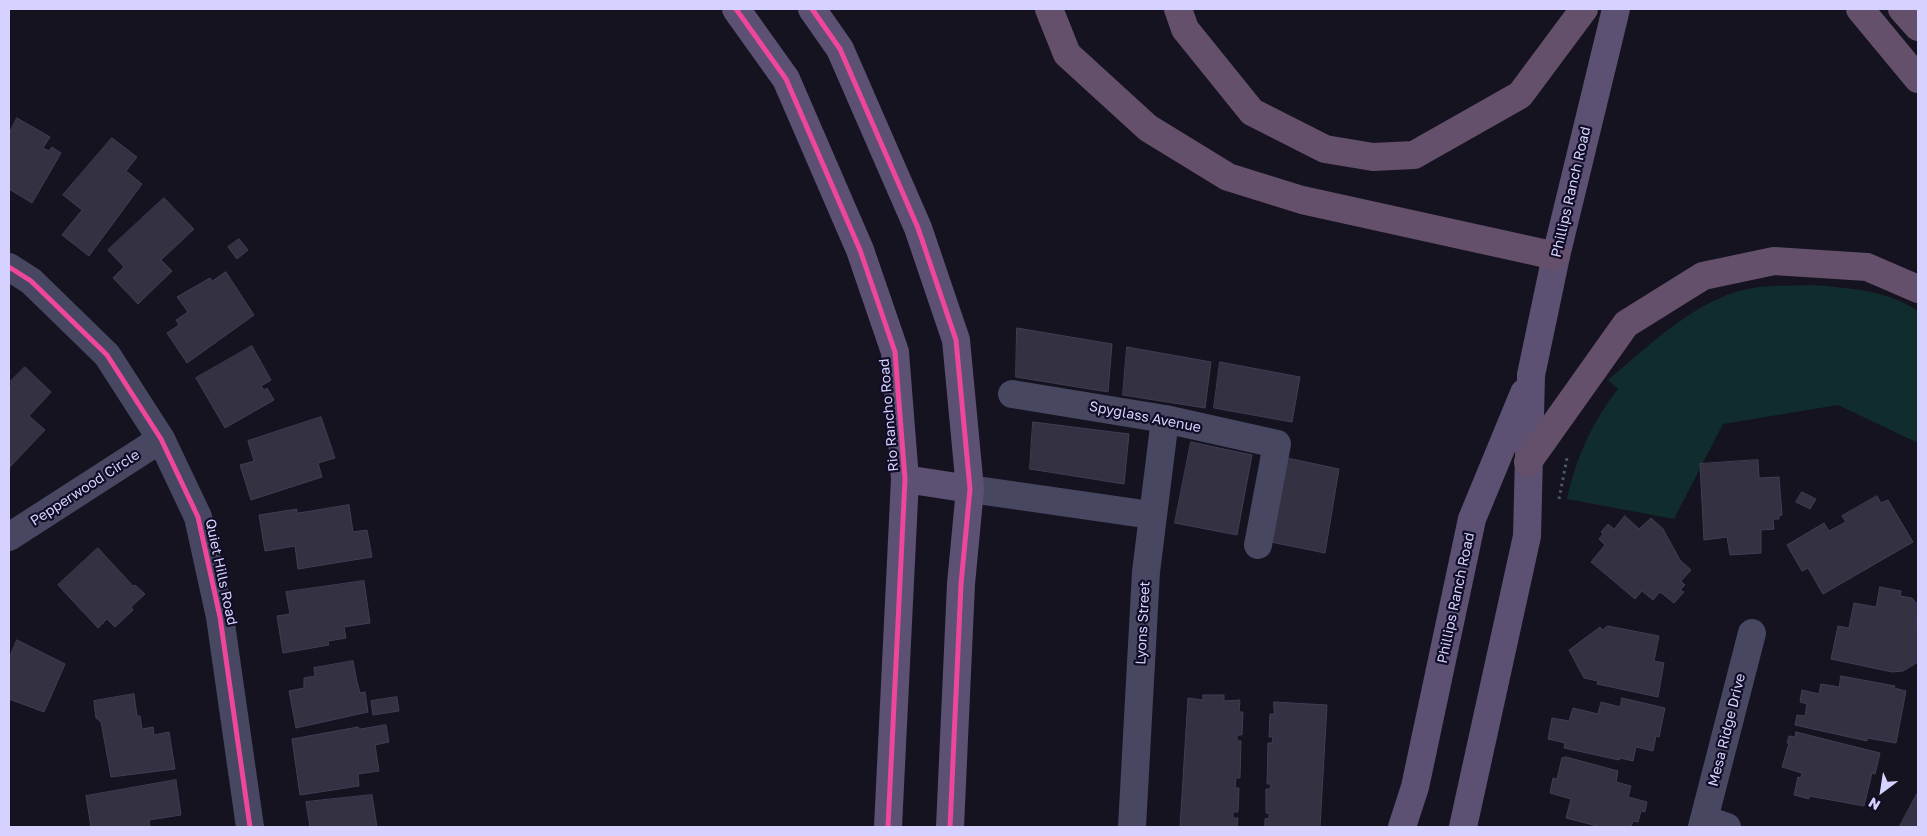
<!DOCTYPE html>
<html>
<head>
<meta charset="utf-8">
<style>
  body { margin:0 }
  #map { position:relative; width:1927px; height:836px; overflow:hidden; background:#151320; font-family:"Golos Text",sans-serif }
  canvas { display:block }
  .frame { position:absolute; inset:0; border:10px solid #d6d2ff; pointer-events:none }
  .north { position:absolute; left:1857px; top:766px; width:50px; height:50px; -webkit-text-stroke:4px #110d26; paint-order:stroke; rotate:211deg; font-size:14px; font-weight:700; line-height:20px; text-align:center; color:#d6d2ff }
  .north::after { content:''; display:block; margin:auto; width:18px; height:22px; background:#d6d2ff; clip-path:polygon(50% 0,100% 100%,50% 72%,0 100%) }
</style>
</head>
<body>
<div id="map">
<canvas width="1927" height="836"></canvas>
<div class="frame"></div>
<div class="north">N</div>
</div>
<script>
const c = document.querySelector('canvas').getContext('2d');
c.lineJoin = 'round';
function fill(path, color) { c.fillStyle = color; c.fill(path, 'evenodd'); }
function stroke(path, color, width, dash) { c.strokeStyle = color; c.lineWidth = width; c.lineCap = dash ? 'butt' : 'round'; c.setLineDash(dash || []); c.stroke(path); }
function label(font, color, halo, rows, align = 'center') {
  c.font = font + ' "Golos Text",sans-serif'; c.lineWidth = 4.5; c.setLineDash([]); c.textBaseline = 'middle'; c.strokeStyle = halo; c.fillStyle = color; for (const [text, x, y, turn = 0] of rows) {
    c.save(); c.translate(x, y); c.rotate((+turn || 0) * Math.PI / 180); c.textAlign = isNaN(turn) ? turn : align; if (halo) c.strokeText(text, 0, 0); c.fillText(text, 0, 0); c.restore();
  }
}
const green = new Path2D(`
  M1812,285c37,3 75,5 106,26v132l-80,-38 -115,19 -49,95 -107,-20c9,-41 25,-77 51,-110l-10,-9c42,-35 94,-87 151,-93 17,-2 35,-1 53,-2z`);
const building = new Path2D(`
  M17,118l33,19 -7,11 6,3 3,-4 9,6 -29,50 -23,-14v-55z
  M112,138l25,19 -11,14 16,13 -53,72 -27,-21 20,-25 -19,-15z
  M164,198l30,31 -33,31 11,11 -34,33 -25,-26 11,-11 -16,-17z
  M239,239l9,11 -11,9 -9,-12z
  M226,272l28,43 -67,48 -20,-30 12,-8 -3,-5 12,-8 -11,-15 33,-19 2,3z
  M1017,328l95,16 -4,48 -92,-15z
  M252,346l19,34 -10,6 3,4 3,-2 7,12 -49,28 -29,-50z
  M1127,347l84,15 -6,46 -82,-13z
  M1220,362l80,15 -8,45 -78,-14z
  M25,367l26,25 -22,24 16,14 -36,38v-80l3,-4 -2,-2z
  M321,417l14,41 -17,5 4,14 -71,23 -11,-35 14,-4 -6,-20z
  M1033,422l96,12 -5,50 -94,-15z
  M1191,442l61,13 -15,80 -62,-12z
  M1287,458l52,11 -14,84 -54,-11z
  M1758,460l1,18 20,-1 3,38 -3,1v3h-6l1,10 -13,1v23l-31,2 -3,-18 -23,3 -4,-76z
  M1802,492l14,7 -6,10 -14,-7z
  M1877,496l4,7 7,-3 25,42 -90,52 -15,-26 -6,3 -15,-26 37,-22 5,8 17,-9 -4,-6z
  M349,505l4,27 14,-2 5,27 -74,12 -3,-23 -30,5 -6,-36 38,-6v4z
  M1625,516l14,13 12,-11 12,11 17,31 11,10 -10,11 4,4 -5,5 4,2 -10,11 -14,-11 -7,8 -11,-9 -7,8 -44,-37 14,-17 -6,-6 4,-5 -2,-2 7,-8 6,5z
  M98,548l35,38 2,-1 10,9 -14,13 2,3 -18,17 -8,-8 -9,9 -40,-43z
  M364,581l6,42 -26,4 2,11 -18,3 1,4 -46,8 -6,-37 13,-2 -4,-22z
  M1880,587l21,4 -1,5 12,2 6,7v17l-2,1 2,4v35l-15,9 -11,1 -61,-13 7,-33 11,2 5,-25 22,4z
  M1608,626l51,10 -5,25 10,2 -6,34 -61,-13 1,-3 -14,-3 -15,-28 31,-23 2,3z
  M17,640l48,24 -21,48 -35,-13v-40z
  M353,661l4,21 3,11 5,-1 3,20 -72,16 -7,-37 15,-3v-10l11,-2 -1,-8z
  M1841,676l54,10 -1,2 12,3 -10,52 -29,-5v3l-72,-16 2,-10 8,1 2,-12 -7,-2 2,-12 17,4 2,-10 18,3z
  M134,694l3,22h3l2,13 11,-2 1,8 15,-3 6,37 -64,8 -10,-55 -5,-4 -2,-17z
  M1203,695h21v6l16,-1 -1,12h4l-1,23h-5v6h4l-1,37h-4l-1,10h4l-1,24h-5v6h5l-1,9h-57l8,-129 15,2z
  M397,697l2,14 -26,4 -2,-14z
  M1622,698l43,10 -6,29 -3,-1 -3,15 -17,-4 -3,14 -13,-3 -1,2 -55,-12 1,-5 -17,-4 4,-21 17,3 4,-13 25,6 3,-12 19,5z
  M1274,702l53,3 -7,122h-55v-8l4,-1v-5h-3v-24h4l1,-5h-4l1,-41h4l1,-6h-4l1,-23h4z
  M386,725l3,17 -14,3 4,26 -21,3 1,12 -59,9 -8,-56 66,-12 1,2z
  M1796,732l84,21 -5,21 -3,-1 -8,33 -55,-10v3l-15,-4 4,-18 3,1 1,-5 -20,-6 7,-24h-2l2,-7 6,1z
  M1566,757l52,14 -2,11 15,4 -3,11 19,5 -2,10 -4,-1 -3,11 -5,-1 -2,6h-30l-35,-9 5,-19 -21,-6 3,-15 4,1 5,-21z
  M176,780l5,35 -32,5 1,7h-59l-5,-31z
  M1918,792v35h-15l-3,-1z
  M372,795l5,32h-67l-4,-25z`);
const path = new Path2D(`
  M1559,499l8,-41`);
const minor = new Path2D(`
  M9,267l22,14 76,74 54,84 37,78 22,100 30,210
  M1012,394l153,25 112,25 -19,101
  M970,489l181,26
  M9,537l152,-98
  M1704,819l23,8
  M1132,827l14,-255 19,-153
  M1702,827l50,-194`);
const primary = new Path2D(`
  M736,9l50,70 74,171 35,102 10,127 -17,348
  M812,9l28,40 78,179 38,112 14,149 -9,95 -11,243
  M905,479l65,10
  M1402,827l13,-40 57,-268 52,-126
  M1463,827l64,-291 4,-161 25,-119 60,-247`);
const motorway = new Path2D(`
  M1049,9l18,45 81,74 80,49 74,23 254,56
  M1178,9l7,20 67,83 73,37 48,8 41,-2 106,-60 64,-86
  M1860,9l58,70
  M1902,9l16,18
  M1528,462l98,-138 77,-48 71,-15 93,6 51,22`);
const cycleway = new Path2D(`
  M736,9l50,70 74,171 35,102 10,127 -17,348
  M812,9l28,40 78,179 38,112 14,149 -9,95 -11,243
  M9,267l22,14 76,74 54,84 37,78 22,100 30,210`);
const streetNames = [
  ["Phillips Ranch Road",1571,192,-77],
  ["Rio Rancho Road",889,415,-95],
  ["Spyglass Avenue",1145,417,11],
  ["Pepperwood Circle",85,488,-33],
  ["Quiet Hills Road",221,572,78],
  ["Phillips Ranch Road",1456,598,-78],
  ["Lyons Street",1143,623,-87],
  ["Mesa Ridge Drive",1727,730,-76]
];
fill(green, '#112c2c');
fill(building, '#333142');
stroke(building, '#413d55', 1);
stroke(path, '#495a69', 3, [2.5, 4]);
stroke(minor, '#474761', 28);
stroke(primary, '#5c5172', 28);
stroke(motorway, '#65506b', 28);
stroke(cycleway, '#ed469a', 5);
label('14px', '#d6d2ff', '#110d26', streetNames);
</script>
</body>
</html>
